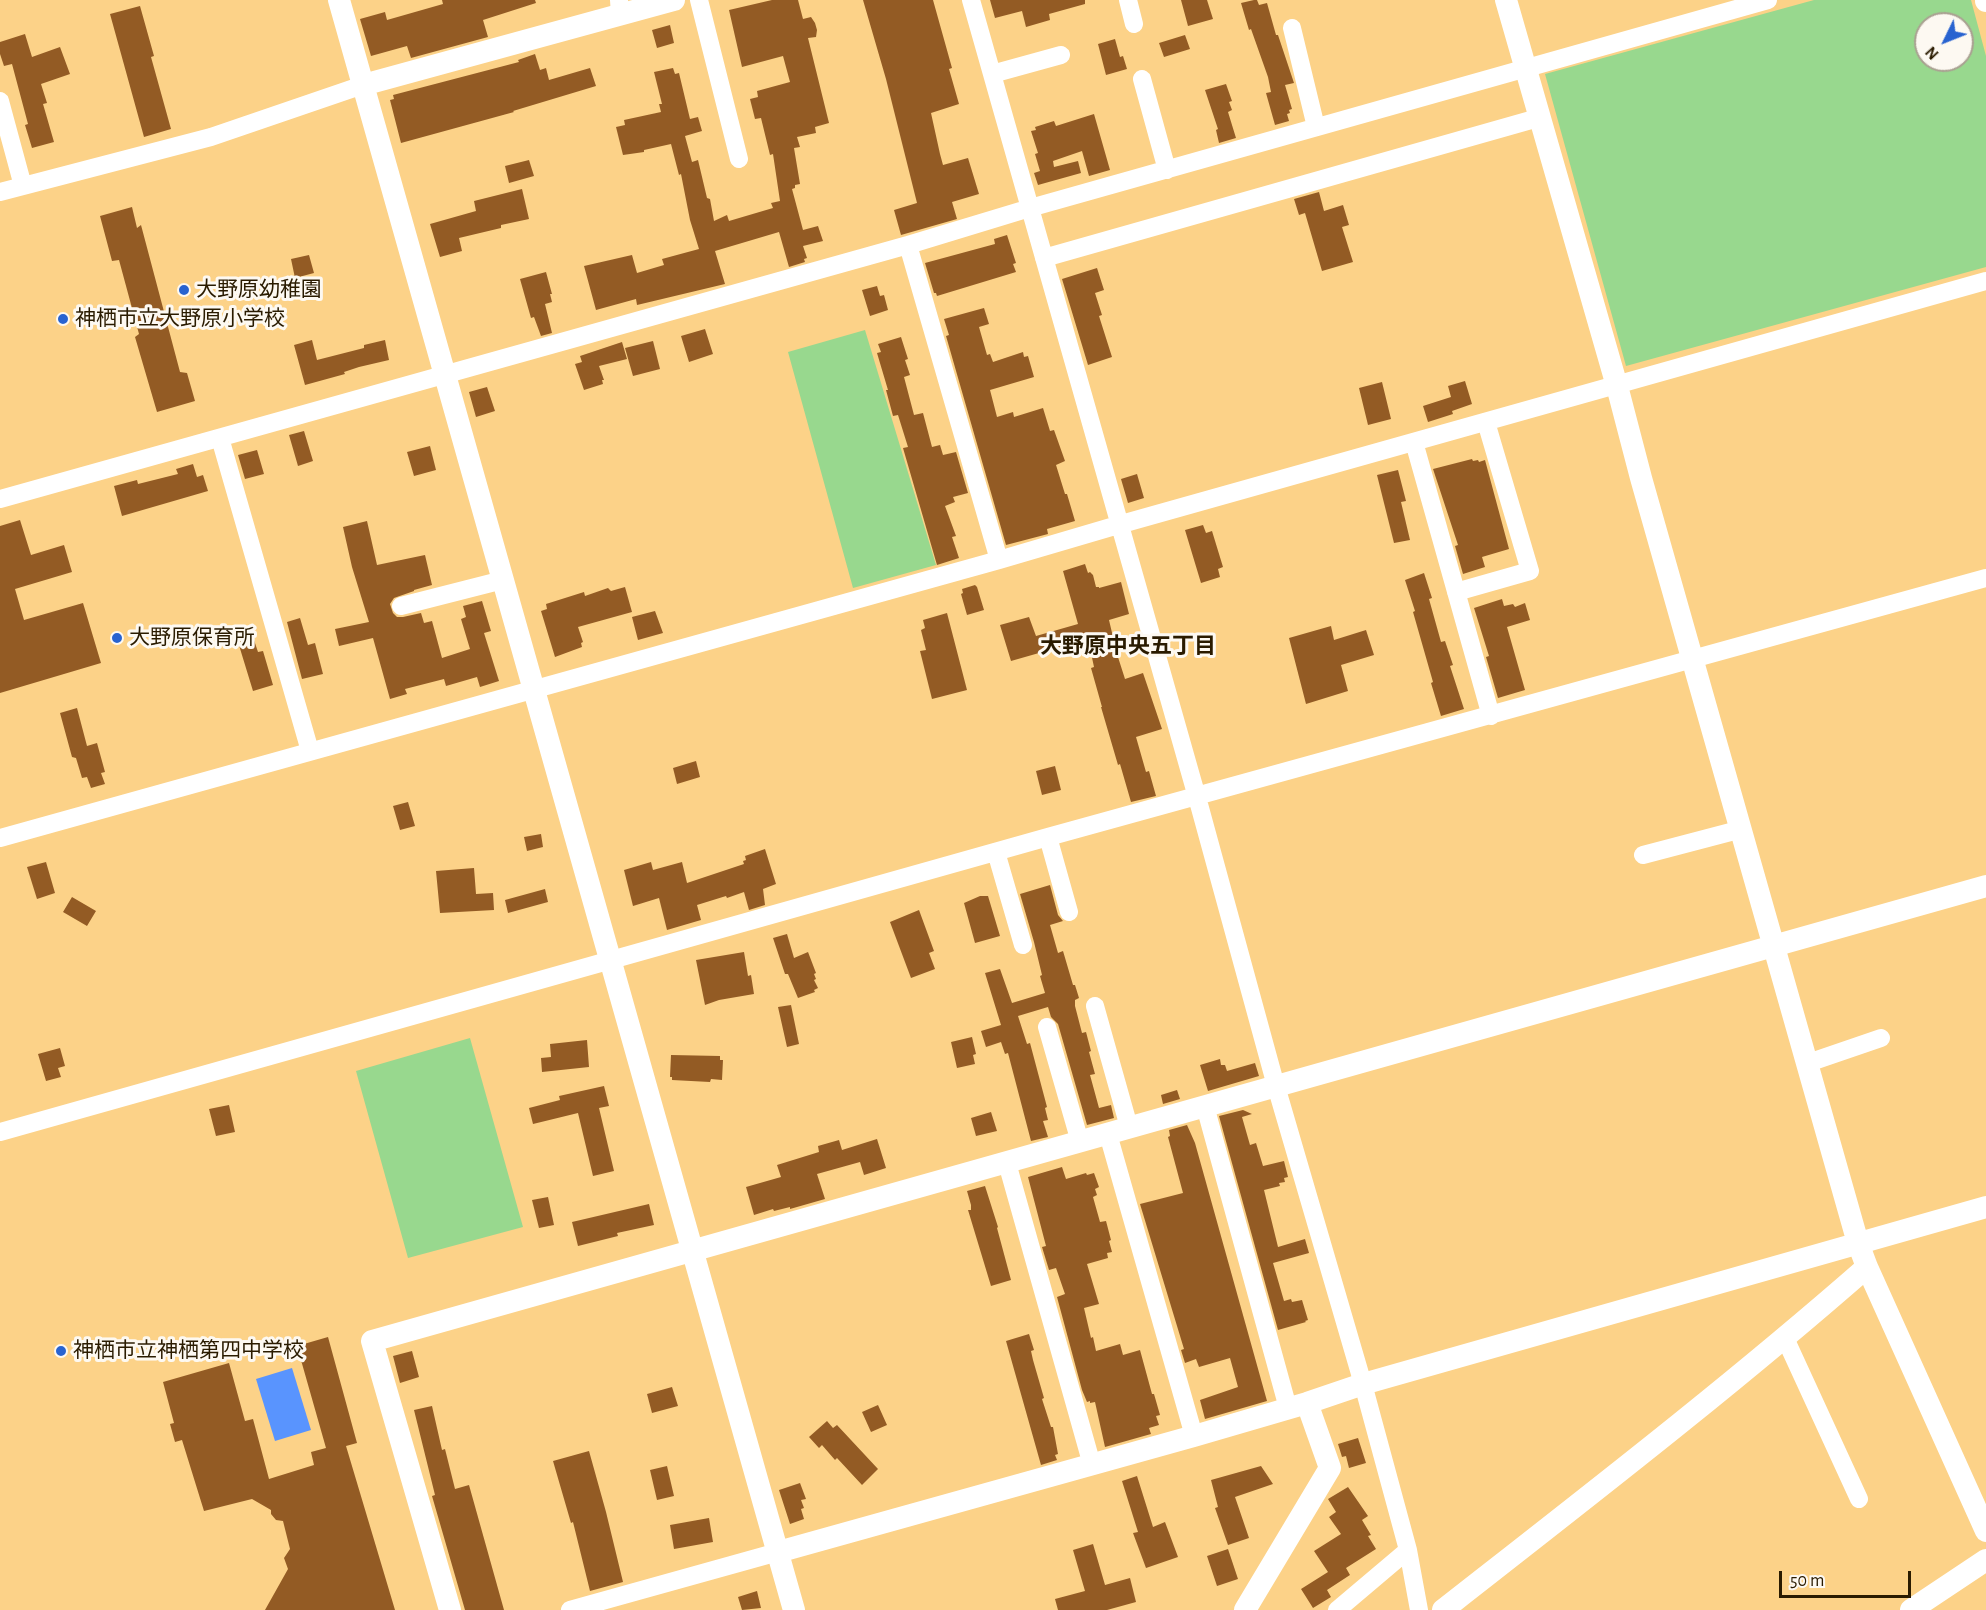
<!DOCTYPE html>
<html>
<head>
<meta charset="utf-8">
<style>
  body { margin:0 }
  #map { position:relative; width:1986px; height:1610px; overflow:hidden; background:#fcd288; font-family:"Alegreya Sans",sans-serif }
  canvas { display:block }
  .north { position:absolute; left:1914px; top:12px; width:60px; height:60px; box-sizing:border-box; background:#fdf9f2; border:2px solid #a9a091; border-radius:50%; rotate:227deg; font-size:16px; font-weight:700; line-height:24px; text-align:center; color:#2a1b00 }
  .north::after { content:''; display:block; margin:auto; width:21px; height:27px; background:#2863d0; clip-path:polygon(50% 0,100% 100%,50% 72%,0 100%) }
  .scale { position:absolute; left:1779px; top:1571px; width:132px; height:27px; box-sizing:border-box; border:3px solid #2a1b00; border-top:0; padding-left:8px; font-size:18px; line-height:21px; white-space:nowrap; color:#2a1b00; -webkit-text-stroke:4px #fdf9f2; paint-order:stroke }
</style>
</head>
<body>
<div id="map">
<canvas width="1986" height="1610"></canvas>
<div class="north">N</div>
<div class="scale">50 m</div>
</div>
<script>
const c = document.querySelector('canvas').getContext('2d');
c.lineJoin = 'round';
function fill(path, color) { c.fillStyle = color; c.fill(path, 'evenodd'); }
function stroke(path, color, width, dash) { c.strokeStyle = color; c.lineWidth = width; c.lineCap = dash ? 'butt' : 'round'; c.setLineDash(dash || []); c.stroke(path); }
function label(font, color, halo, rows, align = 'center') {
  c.font = font + ' "Alegreya Sans","Noto Sans JP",sans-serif'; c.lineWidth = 6; c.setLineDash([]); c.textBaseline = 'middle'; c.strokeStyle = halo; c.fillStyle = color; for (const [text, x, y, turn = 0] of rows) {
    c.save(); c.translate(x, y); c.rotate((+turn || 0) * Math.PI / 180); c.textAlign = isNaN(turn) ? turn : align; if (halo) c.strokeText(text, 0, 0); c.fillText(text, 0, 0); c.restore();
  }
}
const green = new Path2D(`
  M1814,0h157l15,56v211l-360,99 -81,-292zM1926,24h36v36h-36z
  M865,330l71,235 -83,23 -65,-236z
  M470,1038l53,189 -115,31 -52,-187z`);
const water = new Path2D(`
  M292,1368l19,62 -36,11 -19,-62z`);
const building = new Path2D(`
  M442,0h93l1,3 -53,17 5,17 -77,21 -4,-12 -36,10 -11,-37 25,-7 2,8 56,-16z
  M772,0h26l5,19 8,-2 4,6 2,7 -1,7 -8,1 21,85 -14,4 1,6 -19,4 3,10 -6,1 6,36 -5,1v3l-3,1 11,41 15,-4 5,15 -20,5 4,12 -3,1 1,3 -16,5 -10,-35 -64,19 10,33 -88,21 -1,-6 -40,11 -12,-44 48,-11 5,18 27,-8 -2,-6 37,-10 -9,-29 -9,-46 -2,1 -8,-31 -27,6v2l-21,3 -7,-28 9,-2 -1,-5 37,-8 -2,-8h3l-8,-32 19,-4 2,6 4,-1 11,46 8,-2 4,14 -17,5 7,26 6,-2 9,38 3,1 4,22 13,-6 2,6 44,-13 -2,-5 9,-2 -7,-47 -3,1 -9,-37 -6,1 -5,-20 8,-2 -1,-6 33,-9 -7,-26 -41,11 -13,-57z
  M863,0h70l19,68 -3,1 10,35 -28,9 9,41 3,11 25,-7 11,36 -27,8 5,17 -56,16 -7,-25 23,-7 -31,-124z
  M990,0h95v4l-36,10 1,6 -24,7 -4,-16 -27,7z
  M1181,0h26l6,19 -25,7z
  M1254,0h3l2,5 8,-2 9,32h2l16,48 -9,2 7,24 -3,1 1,3 -3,1 2,7 -14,4 -9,-32 5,-1 -3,-15 -17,-48 -2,1 -8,-27z
  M140,6l14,50 -3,1 20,72 -27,8 -34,-123z
  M670,25l4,18 -17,5 -5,-18z
  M25,34l7,23 28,-10 10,27 -29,10 6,19 -4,1 11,38 -22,6 -7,-23 3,-1 -16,-60 -8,2 -4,-12v-12z
  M1185,35l5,14 -26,8 -5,-14z
  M1115,39l5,18 3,-1 4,13 -21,6 -8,-31z
  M535,54l5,16 6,-2 3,12 41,-12 6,18 -83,25 1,1 -113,31 -11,-43 4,-1 -1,-4 126,-33 -1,-2z
  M1226,84l6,17 -3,1 3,8 -4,2 8,26 -17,5 -3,-13 2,-1 -13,-39z
  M1094,114l16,56 -21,6 -7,-25 -29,10 1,6 24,-6 3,12 -43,12 -4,-12 6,-2 -5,-17 3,-1 -7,-22 5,-1 -1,-3 19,-6 2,5z
  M529,160l5,16 -25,7 -4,-17z
  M522,189l7,30 -28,6v3l-42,10 3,13 -22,6 -10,-33 46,-13 -2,-10z
  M1319,192l5,19 19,-6 6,20 -7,2 11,35 -31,9 -17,-58 -6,2 -5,-16z
  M132,207l5,21 4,-3 39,147 7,1 8,28 -38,11 -22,-75 4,-3 -20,-74 -7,1 -12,-45z
  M1007,235l9,28 -3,1 3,8 -79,24 -1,-3h-2l-9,-30 70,-19 -1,-5z
  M309,255l5,18 -19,5 -4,-19z
  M1097,268l7,22 -9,3 7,22 -3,1 13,41 -24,8 -26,-86z
  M546,272l6,22h-2l2,8 -7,2 7,29 -11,3 -7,-19 -3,1 -11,-39z
  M877,286l3,10 4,-1 4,15 -18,6 -8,-26z
  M984,308l5,16 -10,3 8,28 3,-1 3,8 30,-10 1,5 4,-1 6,21 -44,13 7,27 16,-5 1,5 29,-9 7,23 4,-1 11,31 -9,4 9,29h2l8,27 -28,8 1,5 -42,11 -60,-209 3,-1 -5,-16z
  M705,329l8,25 -24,8 -8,-26z
  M901,337l7,22 -3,1 5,15 -6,2 10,38 9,-2 9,34 8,-2 3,10 13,-3 12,41 -15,4 2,5 -10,4 11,30 -4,1 7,21 -22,7 -34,-117 5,-1 -10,-32 -5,1 -7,-26h2l-11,-37 4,-1 -3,-8z
  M312,340l5,20 47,-12v-3l21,-5 4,20 -30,7 -15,5 1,2 -40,11 -11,-40z
  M653,341l7,28 -27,7 -8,-28z
  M622,342l5,17 -28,7 5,14h-2l1,4 -19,6 -9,-26 7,-2 -2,-6z
  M1465,381l7,23 -20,7 1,3 -25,8 -5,-16 28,-9 -3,-11z
  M1382,382l9,37 -23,6 -9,-37z
  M487,387l8,24 -19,6 -7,-25z
  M304,431l9,30 -15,5 -9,-31z
  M430,446l6,24 -22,6 -7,-24z
  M257,450l7,24 -19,5 -7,-24z
  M1472,459l1,2 5,-1 1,2 6,-2 24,89 -27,8 3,10 -22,7 -8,-28 3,-1 -25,-76z
  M193,464l4,13 6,-2 5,16 -86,25 -8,-30 23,-6 1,4 40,-10 -2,-5z
  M1398,470l8,31 -5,1 9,38 -16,3 -17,-68z
  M1137,474l7,24 -16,5 -7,-24z
  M20,520l11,35 33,-10 8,27 -57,17 9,31 59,-17 18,60 -101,30v-167z
  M367,521l10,44 48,-10 7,30 -18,5v1l-20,7 -4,6 3,9 4,4h6l18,-4 3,10 8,-2 10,37 28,-9 -9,-30 5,-2 -3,-11 19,-5 9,30 -7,2 15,48 -19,6 -3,-10 -31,9 -2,-7 -39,10 2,5 -17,5 -17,-61 -34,8 -4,-17 34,-7 -17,-55 -9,-40z
  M1203,525l3,8 6,-2 11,36 -5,2 2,8 -19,6 -16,-53z
  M1085,564l3,9 2,-1 3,3 3,12h3v1l22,-6 8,32 -20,6 8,34 8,25 18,-6 19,56 -26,8 10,35 3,-1 7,25 -25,6 -11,-38 -2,1 -17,-58h1l-11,-39 3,-1 -6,-28 -77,22 -11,-36 29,-8 7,19 42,-12 -15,-53z
  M1424,573l8,25 -3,1 12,43 4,-1 8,24 -3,1 14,43 -23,7 -10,-33 2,-1 -20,-70 2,-1 -10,-31z
  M975,585l2,2 7,23 -17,5 -6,-21 2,-1 -1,-4z
  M625,587l7,25 -54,15 5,15 -2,1 1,4 -27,10 -14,-46 6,-2 -1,-5 38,-12 1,4 23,-8 3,3z
  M1502,599l2,7 9,-2 2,3 10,-4 5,17 -23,7 18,63 -27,8 -12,-41 3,-1 -15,-48z
  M655,611l8,22 -25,7 -6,-23z
  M947,613l20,77 -35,9 -12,-48 6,-1 -5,-20 4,-2 -2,-8z
  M300,618l8,27 7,-2 8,31 -21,5 -15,-57z
  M1331,626l3,14 32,-10 8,25 -33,10 7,26 -42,13 -17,-66z
  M253,637l5,15 5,-1 10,34 -20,6 -15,-49z
  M77,708l10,38 10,-3 8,29 -4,1 4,11 -14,4 -4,-11 -5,1 -6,-20 -4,-1 -12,-44z
  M696,761l4,16 -23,7 -4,-16z
  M1055,766l6,24 -19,5 -6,-24z
  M408,802l7,24 -15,4 -7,-24z
  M541,834l2,13 -16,4 -3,-14z
  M765,849l11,35 -13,5 2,16 -16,5 -5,-18 -17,6 -1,-2 -29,9 4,15 -34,10 -8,-32 -26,8 -9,-36 27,-8 2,8 29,-8 5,21 57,-19 -1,-3 3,-1 -1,-4z
  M46,862l9,31 -18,6 -10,-32z
  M474,868l2,26 17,-1 1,17 -54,3 -4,-42z
  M1050,885l8,30 5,6 -13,4 8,28 5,-2 10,34h2l4,13 -4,2v6l7,27 4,-1 5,19 -2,1 6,22 -5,1 9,33 12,-3 3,13 -27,7 -29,-101 -7,-7 -3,-10 -30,9 9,28 3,-1 17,64 -2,1 3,12 -5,1 5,16 -17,4 -23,-88 -3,1 -4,-12 -15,5 -5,-16 20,-6 -16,-52 15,-4 12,34 33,-10 -5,-17 2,-1 -8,-33 -14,-48z
  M545,889l3,13 -40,11 -3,-13z
  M980,896h8l12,40 -25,7 -11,-40z
  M72,897l24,14 -9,15 -24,-14z
  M919,910l15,41 -5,2 6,16 -24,9 -21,-56z
  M787,934l7,24 14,-6 8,21 -2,1 2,5 -2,1 4,8 -4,2 1,2 -17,6 -10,-24h-3l-12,-36z
  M744,952l4,24 3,-1 3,19 -35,6 -14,5 -9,-45z
  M791,1005l8,39 -12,3 -9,-40z
  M972,1037l4,17 -3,1 2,9 -18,4 -6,-26z
  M587,1040l2,27 -47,5 -1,-14 10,-1 -1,-13z
  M60,1048l5,18 -7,2 3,9 -15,4 -8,-27z
  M671,1055l49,1v4h3l-1,20 -11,-1 -1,3 -38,-2v-3h-2z
  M1220,1059l1,6h4l2,6 28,-8 4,13 -51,15 -8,-26z
  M604,1086l5,20 -10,2 15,63 -21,5 -15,-63 -45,11 -4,-16 31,-8 -1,-4z
  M1177,1090l3,9 -17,5 -2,-9z
  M229,1105l6,27 -19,4 -7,-27z
  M1243,1110l9,4 -10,3 8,28 6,-2 7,23 21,-5 4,16 -4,1 1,4 -6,1 1,3 -16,4 14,57 27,-8 4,14 -36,10 11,38 7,-2 1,3 10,-2 6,20 -3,1 1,1 -28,8 -59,-214z
  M991,1112l6,19 -21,5 -5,-18z
  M1187,1125l8,18 72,258 -62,18 -5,-19 38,-13 -8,-29 -31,9 -3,-8 -11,4 -4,-13 3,-1 -44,-145 43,-11 -15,-56 2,-1 -1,-6z
  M877,1139l9,29 -22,7 -4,-13 -43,12 8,25 -35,10v-2l-16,4 -1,-2 -19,6 -8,-28 35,-10 -4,-12 42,-13 -1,-6 21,-6 3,10z
  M1062,1167l4,12 20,-6 1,2 7,-2 5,14 -4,2 2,6 -4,2 7,25 6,-1 5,19 -2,1 3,11 -5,1 1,5 -21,6 12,40 -15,4 7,30 2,-1 3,14 24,-7 3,11 17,-5 12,44h2l6,21 -4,1 3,9 -10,3 2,6 -46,13 -10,-45 -5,1v-2l-3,1 -5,-12 -25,-93 8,-3 -9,-26 -7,2 -7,-23 4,-1 -18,-69z
  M985,1186l13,41 -1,1 14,52 -20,6 -23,-76h3v-5l-4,-14z
  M548,1197l6,28 -15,3 -7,-28z
  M649,1204l5,21 -37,8 1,3 -40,10 -6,-24z
  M1029,1334l5,16 -3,1 2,9 11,38 -2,1 9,28h2l5,27 -3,1 2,5 -16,5 -35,-124z
  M328,1337l29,106 -11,3 49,164h-130l23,-41 -4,-11 6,-9 -7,-28 -7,-1 -5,-6v-4l-19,-11 -48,12 -22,-71 -7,2 -5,-18 4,-1 -11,-41 66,-19 16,58 8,-2 16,60 45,-14 -3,-13 15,-4 -29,-102z
  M412,1351l7,26 -19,6 -7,-27z
  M672,1387l6,19 -26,7 -5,-19z
  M878,1405l9,20 -16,7 -9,-20z
  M432,1406l10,44 3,-1 10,40 14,-4 35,125h-39l-33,-114 3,-1 -21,-85z
  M827,1421l6,7 4,-3 41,44 -16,16 -25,-27 -2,2 -13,-15 -3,3 -10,-11z
  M1358,1438l8,25 -17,5 -3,-12 -4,1 -4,-13z
  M589,1451l17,61 17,70 -33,9 -17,-69 -2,1 -18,-62z
  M667,1466l7,30 -17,4 -7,-30z
  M1261,1466l12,18 -38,13 14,41 -21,7 -13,-37 3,-1 -7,-27z
  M1137,1476l16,51 12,-5 13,35 -32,11 -13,-35 5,-1 -16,-51z
  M800,1483l6,16 -5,1 3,8 -3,1 3,10 -14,5 -11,-34z
  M1348,1487l20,29 -6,4 9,15 -3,1 8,13 -30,19 4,7 -23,15 4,7 -18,11 -12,-19 27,-17 -14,-21 27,-17 -12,-17 7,-5 -8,-13z
  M709,1518l4,24 -39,7 -4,-24z
  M1093,1544l12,41 25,-7 6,24 -29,8h-49l-3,-11 30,-8 -12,-41z
  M1228,1549l10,30 -21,7 -10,-30z
  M757,1591l4,17 -19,2 -4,-13z`);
const minor = new Path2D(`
  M619,0l1,15
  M699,0l40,159
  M971,0l226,797 79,289 87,298 45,166 11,60
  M1128,0l6,24
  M1292,28l24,99
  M992,74l69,-19
  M1142,79l25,91
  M0,101l23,85
  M0,192l211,-55 152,-52
  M908,245l91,315
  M1044,258l494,-140
  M220,438l90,313
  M1414,442l77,274
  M0,499l908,-254 122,-37 738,-208
  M1456,592l74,-21 -44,-149
  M401,606l102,-26
  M1048,837l21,75
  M0,838l999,-278 119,-35 868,-244
  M996,852l27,93
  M1643,855l99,-26
  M1095,1006l34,121
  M1047,1027l33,115
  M1808,1063l73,-25
  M1205,1106l83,302
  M0,1132l1048,-295 938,-259
  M1108,1134l86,302
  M1007,1163l85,302
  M1785,1338l74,161
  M570,1610l208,-58
  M1337,1610l71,-60`);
const tertiary = new Path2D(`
  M339,0l455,1610
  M1506,0l111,386 24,92 217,765 9,24 119,264
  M1986,0v1
  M363,85l311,-85
  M778,1552l416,-116 113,-33 56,-19 623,-177
  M450,1610l-78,-269 1614,-455
  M1245,1610l85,-142 -23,-65
  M1443,1610c143,-112 287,-223 424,-343
  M1911,1610l75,-50`);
const markers = [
  [184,290,6,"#2863d0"],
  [63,319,6,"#2863d0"],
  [117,638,6,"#2863d0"],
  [61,1351,6,"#2863d0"]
];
const poiNames = [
  ["大野原幼稚園",196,290],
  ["神栖市立大野原小学校",75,319],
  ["大野原保育所",129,638],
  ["神栖市立神栖第四中学校",73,1351]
];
const neighbourhoodNames = [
  ["大野原中央五丁目",1128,646]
];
fill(green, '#98d88e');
fill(water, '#5994fe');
fill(building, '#935b24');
stroke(minor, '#fff', 18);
stroke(tertiary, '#fff', 22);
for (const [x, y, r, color] of markers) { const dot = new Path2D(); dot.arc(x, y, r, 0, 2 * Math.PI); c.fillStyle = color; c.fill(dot); stroke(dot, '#fdf9f2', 2); }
label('21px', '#2a1b00', '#fdf9f2', poiNames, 'left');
label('bold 22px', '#2a1b00', '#fdf9f2', neighbourhoodNames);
</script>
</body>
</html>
